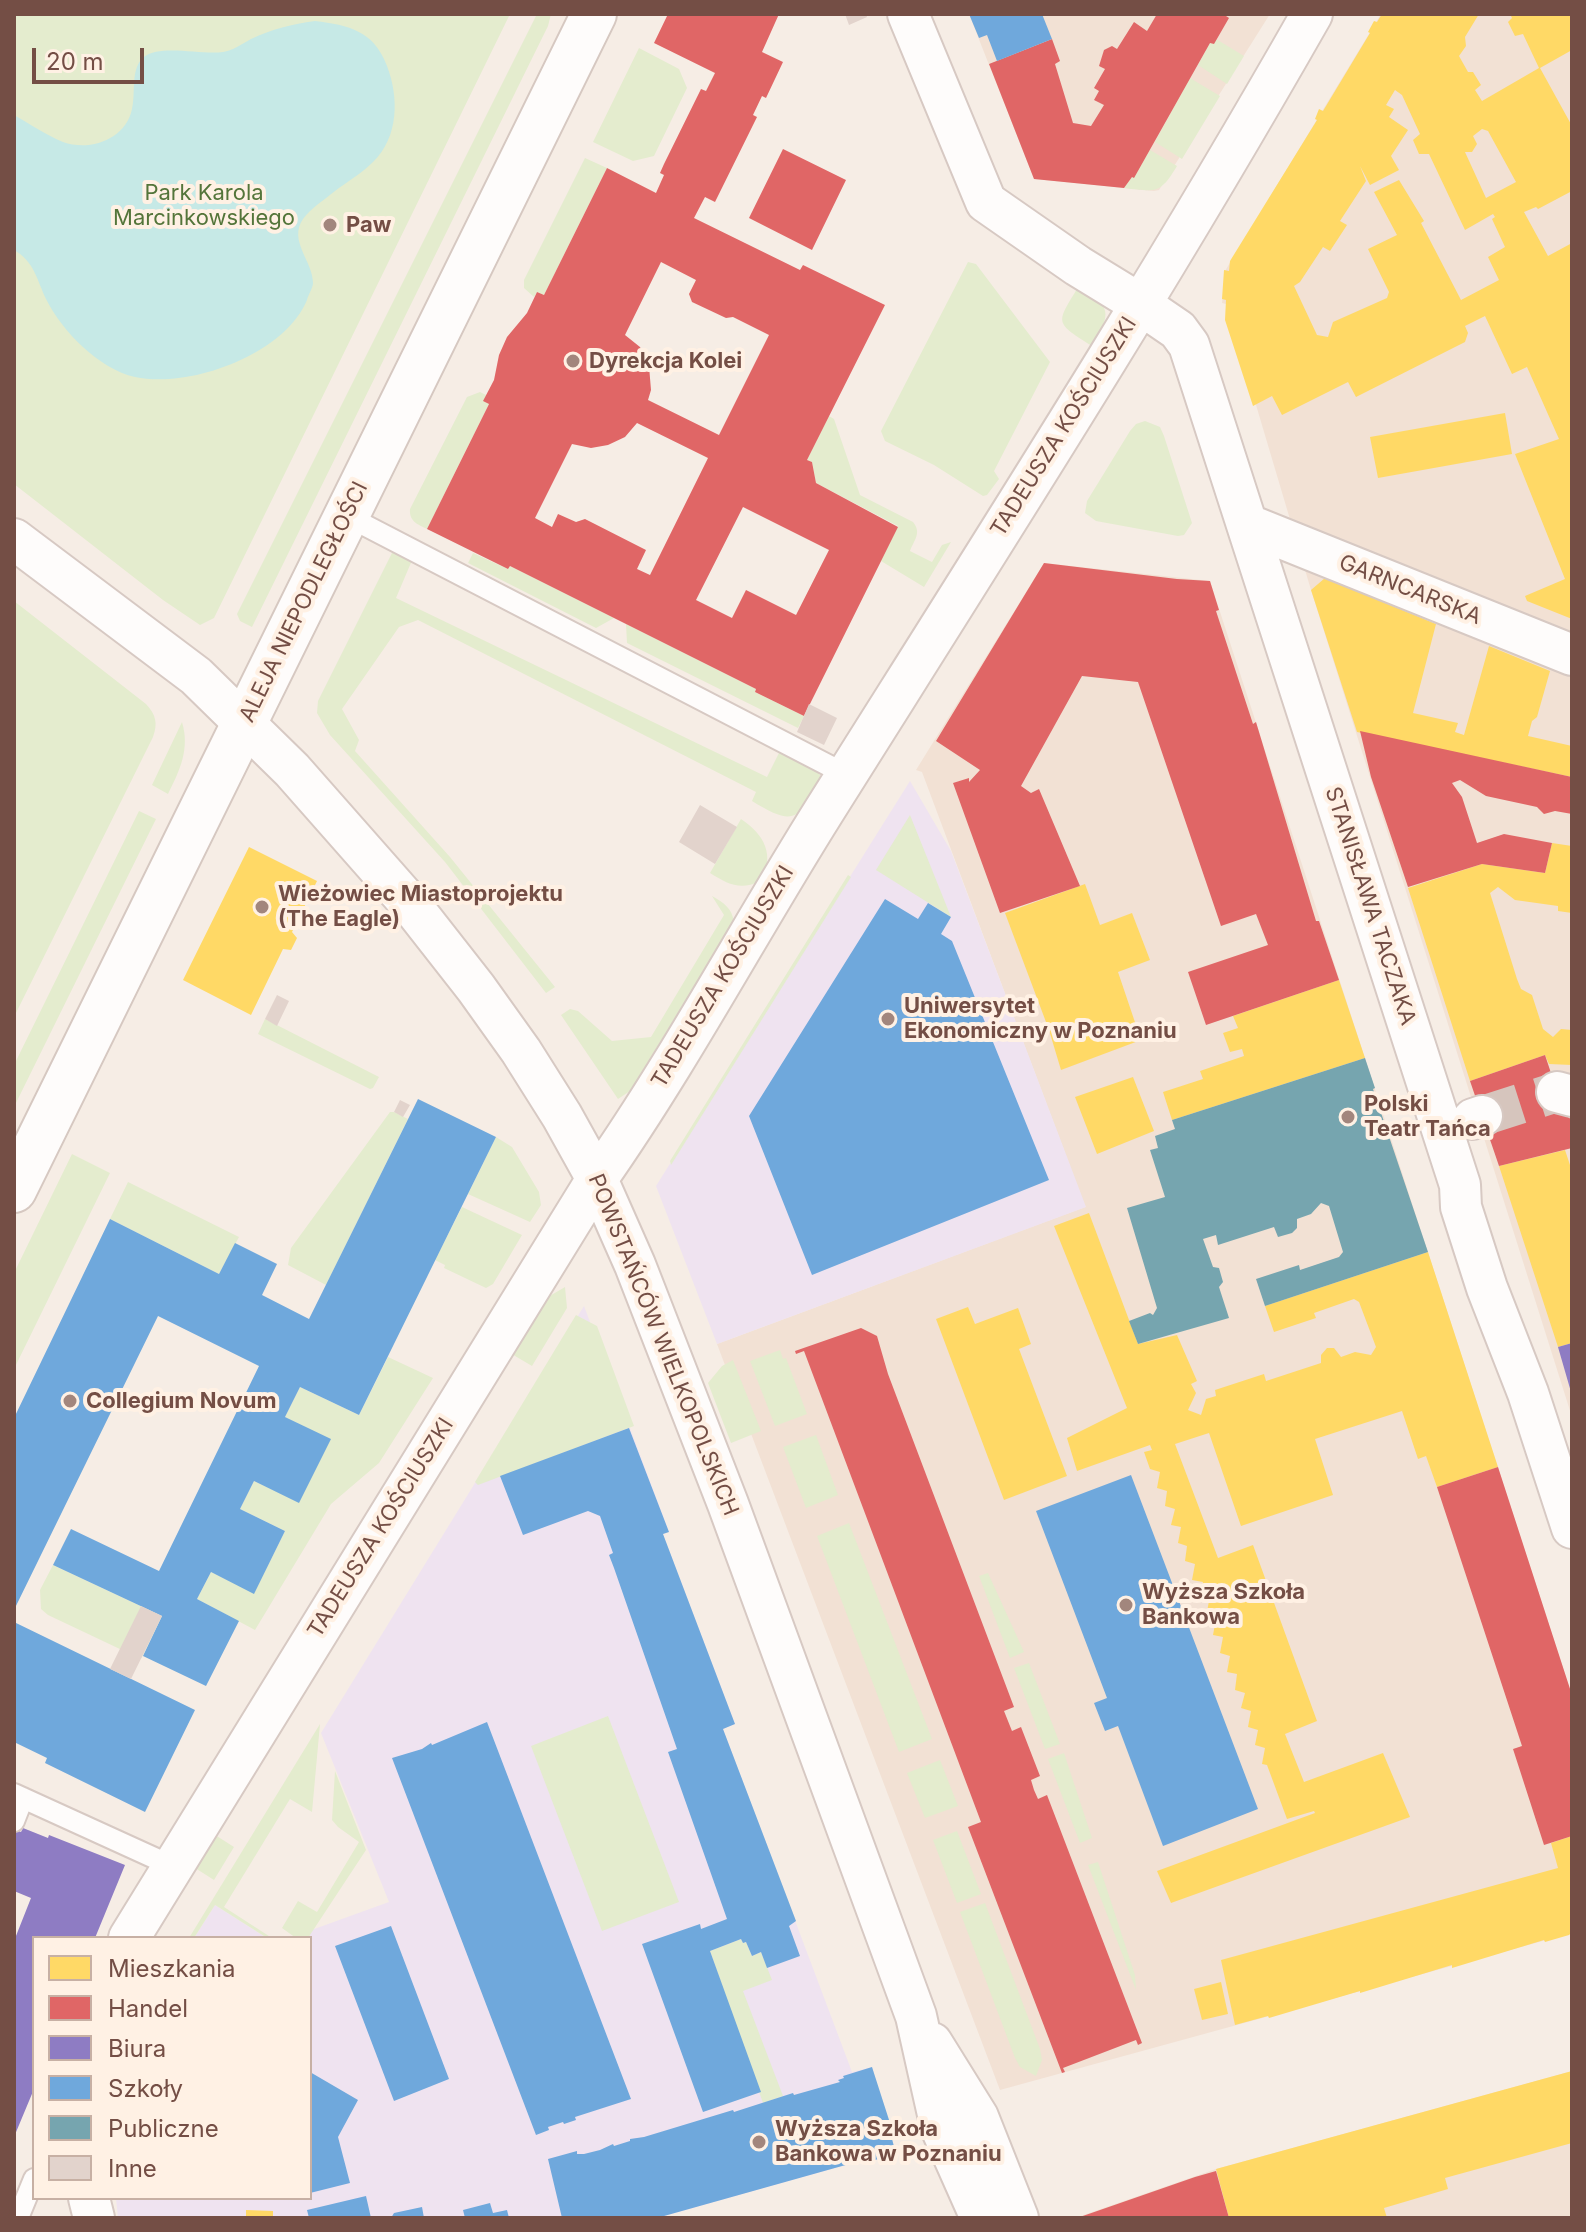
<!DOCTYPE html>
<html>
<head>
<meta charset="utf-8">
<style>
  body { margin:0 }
  #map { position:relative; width:1586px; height:2232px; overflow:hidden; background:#f6ede5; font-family:Inter,sans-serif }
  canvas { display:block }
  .frame { position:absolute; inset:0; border:16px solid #744e45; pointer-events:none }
  .legend { position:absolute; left:32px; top:1936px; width:280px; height:264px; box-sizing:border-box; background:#fff1e4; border:2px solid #c7b0a4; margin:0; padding:10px 14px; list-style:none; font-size:24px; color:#744e45 }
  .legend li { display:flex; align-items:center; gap:16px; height:40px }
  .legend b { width:40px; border:2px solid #c7b0a4 }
  .scale { position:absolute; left:32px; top:48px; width:112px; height:36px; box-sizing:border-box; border:4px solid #744e45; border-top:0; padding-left:10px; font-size:24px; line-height:28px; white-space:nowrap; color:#744e45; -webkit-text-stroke:6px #fff1e4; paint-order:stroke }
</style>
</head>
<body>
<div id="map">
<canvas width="1586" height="2232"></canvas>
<div class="frame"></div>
<ul class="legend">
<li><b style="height:22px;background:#ffd966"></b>Mieszkania</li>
<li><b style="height:22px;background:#e06666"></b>Handel</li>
<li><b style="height:22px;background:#8e7cc3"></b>Biura</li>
<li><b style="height:22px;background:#6fa8dc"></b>Szkoły</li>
<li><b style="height:22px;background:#76a5af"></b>Publiczne</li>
<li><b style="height:22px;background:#e2d3cc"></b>Inne</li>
</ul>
<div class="scale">20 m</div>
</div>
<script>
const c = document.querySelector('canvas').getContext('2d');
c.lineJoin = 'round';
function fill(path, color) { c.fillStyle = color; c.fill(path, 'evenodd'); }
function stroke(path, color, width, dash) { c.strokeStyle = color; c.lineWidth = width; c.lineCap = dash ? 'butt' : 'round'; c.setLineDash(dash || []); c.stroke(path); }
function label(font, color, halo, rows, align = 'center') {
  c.font = font + ' Inter,sans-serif'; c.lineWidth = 8; c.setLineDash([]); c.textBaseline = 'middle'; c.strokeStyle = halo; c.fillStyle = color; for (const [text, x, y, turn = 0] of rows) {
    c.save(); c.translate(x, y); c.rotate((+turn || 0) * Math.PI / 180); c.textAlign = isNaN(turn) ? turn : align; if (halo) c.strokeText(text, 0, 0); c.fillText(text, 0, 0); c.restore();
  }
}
const residential = new Path2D(`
  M969,14h301l-111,176 -5,1 -120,-12z
  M1381,14h191v1403l-261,-827 -85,-286 -4,-1 3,-32z
  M1044,563l166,18 362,1115v237l-572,157 -283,-746 368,-137 -163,-435 -6,-2z
  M1572,2071v147h-497l141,-49z`);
const education = new Path2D(`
  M910,781l41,70 135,356 -369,137 -61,-158z
  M584,1306l84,223 -6,3 73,192 -12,5 129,343 20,-5 24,87 -28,8 -1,-3 -210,59h-539l-2,-20h194v-255l-4,-11 83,-30 -68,-169z
  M215,1905l52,33h-73z`);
const green = new Path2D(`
  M14,14h496l-296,604 -14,7 -37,-25 -149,-116z
  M537,14h14l-3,12 -296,601 -12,-6 -3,-7z
  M1216,39l28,17 -17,28 -29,-19 12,-22z
  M639,48l40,21 8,19 -33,68 -21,5 -40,-19z
  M1190,78l30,18 -38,63 -27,-17z
  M1150,150l27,16c-17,28 -20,26 -53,22l8,-11h2z
  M585,158l22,10 -63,127 -7,-3 -3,5 -10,-9v-8z
  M968,262l8,2 74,98 -56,109 5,8 -12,16 -4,1 -49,-31 -49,-24 -4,-10z
  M1080,284c30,24 33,27 12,62 -40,-25 -35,-23 -12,-62z
  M480,392l6,3 -2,6 5,3 -62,125c-10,-5 -18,-8 -17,-20l57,-112z
  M829,416l5,3 26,76 53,27c9,11 1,18 -3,29l22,11 10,-17 9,-3 -27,45 -43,-26 17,-35 -82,-43 -4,-21 -5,-2z
  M1145,421l15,6 4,9 28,87 -8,12 -6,1 -82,-15 -11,-8 2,-12 43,-70 6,-7z
  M393,551l20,7 -17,40 371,179 13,-26 36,19 7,9c-25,40 -27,49 -71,22l4,-9 -338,-172 -19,7 -57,82 17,31 -4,11 95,106 105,130 -9,6 -101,-131 -115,-127 -13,-22 1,-12z
  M473,553l35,16 2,-3 104,52 -18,10 -128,-65z
  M14,601l132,103c10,11 12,19 7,33l-139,280z
  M626,624l130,65 -1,3 49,24 -6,12 -171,-85z
  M182,722c8,27 -2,48 -14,72l-16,-9z
  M139,811l17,8 -142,288v-42z
  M910,815l41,102 -75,-47z
  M741,819c23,15 35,37 19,62 -20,10 -32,3 -50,-8z
  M848,875l3,2 -180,288 -1,-4z
  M712,896c12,7 20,12 22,26l-104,169 -12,8 -57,-84 9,-6 8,2 34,30 39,-4 73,-122z
  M265,1019l114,58 -6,11 -3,1 -112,-55z
  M390,1112h4l14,7 -82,166 -38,-20 3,-17z
  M496,1137l16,10 27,45 2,13 -11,17 -62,-28z
  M72,1154l38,19 -96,196v-96z
  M128,1182l111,55 -20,37 -109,-55z
  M462,1207l60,28 -29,49 -7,4 -42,-20 1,-3 -10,-5z
  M565,1287l2,21 -35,58 -22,-13 38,-56z
  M576,1315l21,11 37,100 -156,59 -3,-3z
  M780,1350l3,9 3,-1 21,56 -32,12 -25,-65z
  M388,1357l45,21 -54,85 -48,41 -76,126 -58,-31 14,-27 43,21 31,-62 -45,-22 14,-28 45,21 31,-62 -45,-23 15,-30 59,28z
  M733,1360l28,71 -30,12 -23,-60 14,-17z
  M816,1435l22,60 -32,13 -23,-61z
  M849,1523l83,216 -33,13 -82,-216z
  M53,1565l109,51 -21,43 -93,-44 -7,-6 -1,-19z
  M988,1573l36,79 -14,6 -31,-82z
  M1029,1663l31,81 -15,5 -31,-81z
  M608,1716l71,186 -77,29 -71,-185z
  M320,1724l-8,88 -22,-13 -66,108 48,31h-5l-52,-33 -21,33h-5z
  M1064,1753l28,85 -12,5 -32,-84z
  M940,1760l18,46 -33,12 -18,-45z
  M335,1771l31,79 -58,88h-12l-14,-10 16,-27 19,11 42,-70 -21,-15 -6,-7z
  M957,1831l24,63 -24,9 -24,-63z
  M212,1833l22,14 -20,33 -22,-14z
  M1098,1862l37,113 1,15 -48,-125z
  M985,1903l55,146 2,11 -6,16 -16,-9 -5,-9 -55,-146z
  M741,1939l2,4 3,-1 6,14 9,-4 11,28 -29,11 40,105 -20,7 -53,-152z`);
const water = new Path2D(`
  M315,21c34,4 59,10 72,45 12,31 12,71 -14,96 -11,11 -26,20 -38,29 -11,9 -24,17 -32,28 -15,22 10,42 10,64 0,5 -5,12 -6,17 -22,54 -117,89 -172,77 -36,-8 -73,-46 -89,-78 -9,-19 -12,-38 -32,-49v-135c16,9 32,20 49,27 27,10 63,-3 69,-33 4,-16 -2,-41 12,-52 16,-13 57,-2 79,-5 9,-1 19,-8 28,-13 21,-10 41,-15 64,-18z`);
const homes = new Path2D(`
  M1382,14h97l-14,23 1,9 -7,10 9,16h5l8,13 -6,5 7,11 57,-33 -16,-34 -8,2 -7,-14 4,-4 -2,-4h62v36l-32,18 32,58v65l-34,18 -2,-2 -12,5 24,44 24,-13v376l-45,-18 -2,-5 40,-17 -50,-125 44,-15 -32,-72 -15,7 -27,-58 -20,10 3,7 -3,9 -109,55 -8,-15 -66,33 -10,-19 -19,10 -28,-86 1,-20 -4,-1 2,-29 5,1 1,-10 87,-141 -2,-1 4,-10 4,2 47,-78 -2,-1 6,-11 3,1zM1395,90l7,5 18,39 -7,6 6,14h10l36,76 28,-16 2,3 -3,2 13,28 -17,10 11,23 -38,20 -40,-77 3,-2 -25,-41 -25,12 23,43 -29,14 21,43 -2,6 -54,24 -5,15 -11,-2 -23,-49 6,-4 23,-35 7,4 17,-26 -7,-4 26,-40 -6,-15 10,19 29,-15 -8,-14 17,-26 -19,-13 5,-8 -8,-4zM1482,129l6,2 28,51 -30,16 -21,-46h7l5,-8 -4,-8z
  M1505,413l7,41 -134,24 -8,-41z
  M1325,578l111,46 -23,89 45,10 -3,9 9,3 25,-89 61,25 -13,46 -5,4 -4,15 44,10v31l-215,-45 -46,-142z
  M1552,843l20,3v67l-14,-2v-5l-43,-6 -17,-13 -8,6 27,86 4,10 11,6 11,34 10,8 8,-8 11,1v35l-23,-1 -4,-9 -75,26 -62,-193 74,-24 63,9z
  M249,847l68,34 -25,51 5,6 -6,12 -8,-1 -32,66 -68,-35z
  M1085,884l15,41 32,-12 18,47 -32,12 23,68 -80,30 -12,-40 -44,-117z
  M1339,980l26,78 -193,62 -9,-28 40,-13 -3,-8 44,-15 -2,-7 -12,3 -7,-19 15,-5 -5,-12z
  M1133,1077l21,54 -57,23 -22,-57z
  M1565,1150l7,21v172l-14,4 -59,-181z
  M1089,1213l49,131 39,-9 20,46 -6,3 5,9 -8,17 13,5 5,-16 10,-3 -1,-6 49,-16 2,7 55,-18v-8l6,-7h7l7,9 14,-5 16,3 5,-8 -17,-45 -5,-3 -40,14 2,5 -42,14 -9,-26 163,-54 70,215 -61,20 -11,-31 -8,3 -16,-48 -87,28 18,56 -92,31 -32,-93 -34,11 43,114 35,-13 64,176 -32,13 19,48 79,-29 27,64 -239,86 -14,-32 158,-58 -1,-2 -27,8 -20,-54 -5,-1 3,-16 -10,-3 3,-15 -10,-3 3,-16 -10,-3 4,-15 -10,-3 2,-16 -10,-2 3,-16 -10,-3 3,-16 -10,-2 3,-16 -10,-2 3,-16 -10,-3 4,-16 -11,-2 3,-16 -10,-3 2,-15 -9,-3 3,-16 -10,-2 4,-16 -10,-3 2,-15 -10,-3 3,-16 -10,-3 -6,-17 8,-2 -2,-5 -73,26 -10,-33 60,-30 -73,-182z
  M968,1307l7,17 43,-16 13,36 -12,5 48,127 -63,24 -68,-181z
  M1572,1836v96l-3,3 -24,7 -1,-2 -92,28v-3l-92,28v-2l-91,27 -1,-2 -33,9 -14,-65 337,-92 -7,-25z
  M1221,1982l7,32 -26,6 -8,-31z
  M1572,2071v72l-127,35 3,11 -64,19 3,10h-158l-13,-49z
  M246,2210l27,1v7h-27z`);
const shops = new Path2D(`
  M668,14h111l-17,38 21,10 -17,36 -4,-2 -9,19 4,2 -42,85 -10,-5 -11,21 106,52 3,-5 82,40 -78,155 5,2 4,21 82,44 -94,189 -49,-24 1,-3 -246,-123 -2,3 -81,-40 62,-125 -6,-3 11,-21 5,-25 8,-18 20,-24 10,-21 7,3 63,-127 49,25 8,-18 -4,-2 4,-9 37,-75 5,2 9,-18 -61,-30zM661,262l35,18 -7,14 3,8 34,16 7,-1 36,18 -50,100 -71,-35 3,-10 -2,-24 -9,-19 -15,-12zM637,423l71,35 -58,117 -13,-6 9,-19 -61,-31 -9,3 -18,-8 -6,13 -17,-9 37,-74 19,4 17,-3 17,-8zM743,507l86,43 -33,65 -50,-25 -14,28 -36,-18z
  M1157,14h66l6,4 -15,26 -4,-1 -76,135 -2,-1 -8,11 -90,-9 -45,-115 63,-25 8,22 -5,3 18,59 18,3 13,-21 -10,-5 5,-9 -5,-3 11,-19 -6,-3 5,-16 8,-4 5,3 17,-27 13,9z
  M783,149l63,31 -34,70 -63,-32z
  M1044,563l133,16 33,2 9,29 -3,1 37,113 3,-2 60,199h3l20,59 -133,45 -18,-53 80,-27 -12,-31 -35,12 -83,-244 -56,-6 -61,110 10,7 8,-4 41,97 -80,27 -47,-130 16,-5v4l11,-12 -44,-29z
  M1360,731l212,46v37l-17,-3 -11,3 -7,-7 -51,-11 -26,-16 -8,3 10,14 15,46 27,-9 48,9 -7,30 -63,-9 -74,23 -37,-110z
  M1545,1055l20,60 7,5v28l-73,18 -29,-85z
  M861,1328l16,8 11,38 126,333 -10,4 8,20 9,-4 19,49 -9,4 3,10 4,9 9,-4 95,248 -4,2 -2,-5 -73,28 2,4 -3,1 -94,-246 13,-5 -177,-471 -8,3 -1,-3z
  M1498,1467l74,228v141l-28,9 -31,-96 9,-3 -85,-259z
  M1216,2171l13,47h-152l118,-41z`);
const offices = new Path2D(`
  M1572,1343v48l-1,1 -13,-45z
  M23,1828l25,10 1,-3 76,30 -30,73h-61v151l-20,48v-196l17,-43 -17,-7v-62l7,3z`);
const schools = new Path2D(`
  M969,14h73l10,25 -55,22 -10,-26 -8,3z
  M885,899l33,20 10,-16 23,14 -10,17 11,7 97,239 -237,95 -63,-159z
  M418,1099l78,38 -137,278 -59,-28 -15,30 46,22 -32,64 -45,-22 -14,28 45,22 -31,63 -43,-22 -14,27 42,22 -33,65 -63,-30 19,-40 -109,-51 18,-36 88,42 100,-205 -101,-50 -144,294v-192l96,-199 109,55 16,-31 42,21 -15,31 47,24z
  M629,1428l40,104 -6,2 72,190 -12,5 73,192 -7,5 11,30 -33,12 -6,-16 -9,4 -6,-14 -3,1 -2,-4 -31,12 51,141 -58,20 -61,-168 58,-20 1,5 26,-10 -59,-167 9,-3 -63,-181 -5,-13 4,-2 -13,-37 -12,-5 -65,24 -23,-59z
  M1131,1475l127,334 -95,37 -45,-120 -13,5 -11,-28 13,-5 -71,-187z
  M14,1622l181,88 -50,102 -100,-49 2,-5 -33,-16z
  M487,1722l144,377 -56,18 1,3 -12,4 -1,-2 -15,5 1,3 -13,5 -144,-377 30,-9 9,-6 1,2z
  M391,1926l58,153 -55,22 -59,-155z
  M872,2067l18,56 -2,1 8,30 -28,8 -1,-3 -210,59h-95l-14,-59 29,-8v3h7l16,-4 13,-6 1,2 16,-5v-2l14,-2 89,-27 1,2 59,-19 1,2 46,-13 -2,-2 6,-2 -1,-2z
  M310,2072l48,28 -20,37 12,46 -40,10z
  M366,2196l5,22h-62l-2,-8z
  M490,2203l3,10 14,-3 2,8h-44l-2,-8z
  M422,2207l2,11h-33l3,-5z`);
const public = new Path2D(`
  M1365,1058l10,30 -2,1 55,163 -163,54 -9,-27 43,-14 1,5 39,-13 4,-5 -14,-46 -8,-3 -10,11 -14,5v9l-5,5 -14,4 -4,-10 -56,18 -2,-10 -13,4 10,28 6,1 4,14 -4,5 10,31 -91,26 -9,-23 21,-8 3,2 4,-7 -30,-100 38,-11 -15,-47 8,-2 -3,-12 20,-7 -3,-9z`);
const building = new Path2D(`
  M845,14h21l1,3 -18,8z
  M809,704l28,14 -13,27 -27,-13z
  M700,805l37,22 -22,37 -36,-22z
  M277,995l12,6 -12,25 -12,-7z
  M400,1100l10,5 -7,12 -9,-5z
  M141,1606l21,10 -31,63 -21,-10z`);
const streetTunnel = new Path2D(`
  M1482,1116l75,-24`);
const lane = new Path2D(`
  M347,516l500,259
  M14,1794l158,72
  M14,1821l9,-23
  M18,2218l16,-39`);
const street = new Path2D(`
  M908,14l78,188 92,64 62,38 38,26 11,15 271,840 1,22 26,81 41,105 44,135
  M1249,525l323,130
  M14,539l182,137 96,94 119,135 65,83 45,63 41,65 35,63 38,86 93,239 188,512 25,112 40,90
  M1557,1092l15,4
  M1473,1119l9,-3
  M129,1938l468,-759c82,-117 151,-247 227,-368 166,-264 334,-526 488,-797
  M932,2043l46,74 40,101
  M89,2198l5,20`);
const secondary = new Path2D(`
  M14,1190l580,-1176`);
const markers = [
  [330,225,8,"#a2867d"],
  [573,361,8,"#a2867d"],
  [262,907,8,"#a2867d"],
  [888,1019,8,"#a2867d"],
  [1348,1117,8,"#a2867d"],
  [70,1401,8,"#a2867d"],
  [1126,1605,8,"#a2867d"],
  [759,2142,8,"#a2867d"]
];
const parkNames = [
  ["Park Karola",204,193],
  ["Marcinkowskiego",204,218]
];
const poiNames = [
  ["Paw",346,225],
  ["Dyrekcja Kolei",589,361],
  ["Wieżowiec Miastoprojektu",278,894],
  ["(The Eagle)",278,919],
  ["Uniwersytet",904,1006],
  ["Ekonomiczny w Poznaniu",904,1031],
  ["Polski",1364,1104],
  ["Teatr Tańca",1364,1129],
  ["Collegium Novum",86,1401],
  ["Wyższa Szkoła",1142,1592],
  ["Bankowa",1142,1617],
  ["Wyższa Szkoła",775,2129],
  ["Bankowa w Poznaniu",775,2154]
];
const streetNames = [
  ["TADEUSZA KOŚCIUSZKI",1064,427,-58],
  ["GARNCARSKA",1410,590,22],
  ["ALEJA NIEPODLEGŁOŚCI",304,602,-64],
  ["STANISŁAWA TACZAKA",1370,906,72],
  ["TADEUSZA KOŚCIUSZKI",723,977,-59],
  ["POWSTAŃCÓW WIELKOPOLSKICH",663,1345,68],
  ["TADEUSZA KOŚCIUSZKI",381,1528,-58]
];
fill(residential, '#f2e1d4');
fill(education, '#efe3f0');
fill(green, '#e4ecce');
fill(water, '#c6e9e6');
fill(homes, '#ffd966');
fill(shops, '#e06666');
fill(offices, '#8e7cc3');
fill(schools, '#6fa8dc');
fill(public, '#76a5af');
fill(building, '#e2d3cc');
stroke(streetTunnel, '#d6c5bd', 40, [40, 20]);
stroke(lane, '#d7c9c3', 24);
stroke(street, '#d7c9c3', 44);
stroke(secondary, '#d6c8c1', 48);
stroke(lane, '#fefcfb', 20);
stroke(street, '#fefcfb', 40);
stroke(secondary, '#fefcfb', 44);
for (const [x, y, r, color] of markers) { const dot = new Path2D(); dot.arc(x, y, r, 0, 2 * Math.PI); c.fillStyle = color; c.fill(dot); stroke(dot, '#fff1e4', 3); }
label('22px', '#54753a', '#fff1e4', parkNames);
label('bold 22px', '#744e45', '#fff1e4', poiNames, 'left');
label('22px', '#744e45', '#fff1e4', streetNames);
</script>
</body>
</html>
